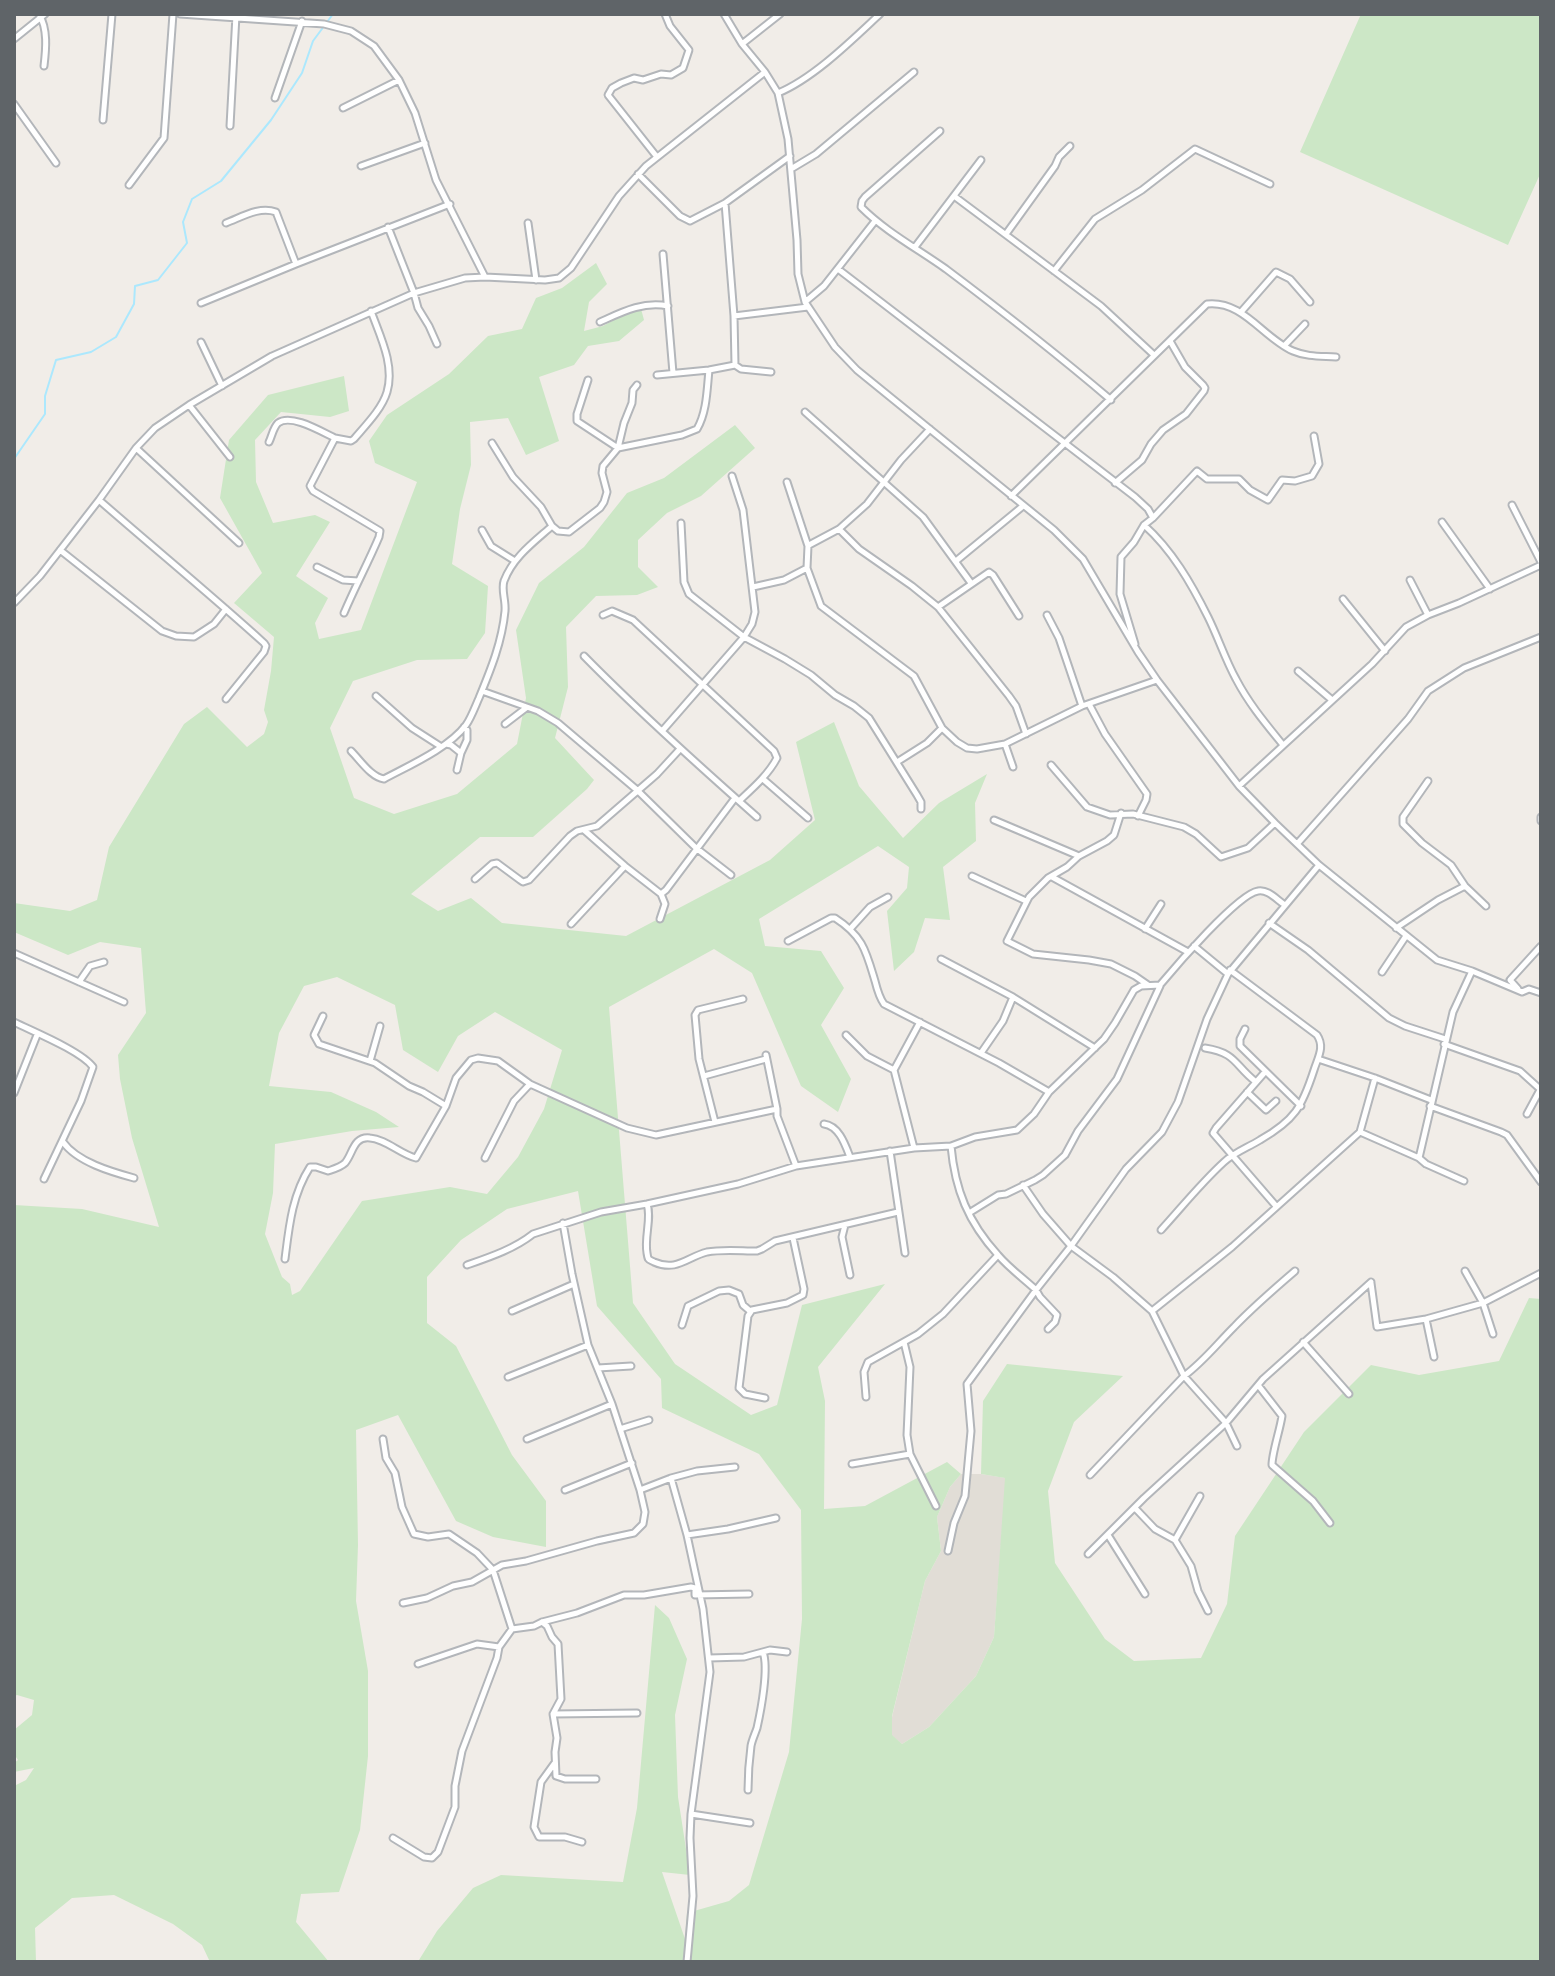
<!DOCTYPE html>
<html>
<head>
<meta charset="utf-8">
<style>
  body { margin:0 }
  #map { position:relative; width:1555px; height:1976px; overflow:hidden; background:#f1ede8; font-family:"Work Sans",sans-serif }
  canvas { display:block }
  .frame { position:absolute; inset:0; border:16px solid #5f6468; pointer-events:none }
</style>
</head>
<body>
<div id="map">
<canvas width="1555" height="1976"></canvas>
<div class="frame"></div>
</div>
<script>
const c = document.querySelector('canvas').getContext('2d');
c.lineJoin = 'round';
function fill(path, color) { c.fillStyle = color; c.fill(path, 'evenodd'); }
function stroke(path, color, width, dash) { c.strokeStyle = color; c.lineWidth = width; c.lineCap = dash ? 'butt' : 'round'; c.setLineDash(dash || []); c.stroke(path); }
const education = new Path2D(`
  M961,1474h20l25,4 -12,159 -18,39 -47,51 -27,17 -11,-9 1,-18 33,-136 16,-30 -4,-34 13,-30z`);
const green = new Path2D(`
  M1361,14l180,1v157l-33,73 -208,-93z
  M596,263l11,21 -18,18 -5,29 19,-5 37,-21 4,15 -25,21 -31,5 -14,19 -35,12 20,64 -33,14 -18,-37 -38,4 1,43 -11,44 -8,55 36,22 -3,47 -18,26 -50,1 -64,21 -23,47 24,70 40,16 63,-20 60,-50 9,-46 -10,-68 23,-47 45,-36 43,-54 37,-15 71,-53 20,23 -54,48 -34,17 -29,27v27l20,20 -21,8 -41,1 -30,31 2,60 -13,51 39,42 -7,9 -54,48h-53l-69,57 27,17 33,-13 31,25 124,13 144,-76 45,-40 -19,-78 38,-20 25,64 44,52 36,-35 48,-29 -12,29 1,38 -33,26 7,53 -25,-2 -11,34 -20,19 -7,-60 20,-23 2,-21 -31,-21 -119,73 6,27 56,5 23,37 -23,37 30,54 -13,33 -37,-26 -49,-113 -38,-24 -105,58 24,296 42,61 76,51 26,-10 25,-100 83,-21 -67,83 7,34 -1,108 41,-3 82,-44 14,12 -11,13 -13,30 4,34 -16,30 -33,135v19l10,9 27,-17 47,-51 18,-39 11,-159 -24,-4 2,-73 24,-37 116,12 -49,46 -26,69 7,72 50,76 29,22 67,-3 26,-54 8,-68 69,-104 67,-67 48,10 80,-14 30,-63 12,1v663h-1122v-2l18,-29 36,-43 28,-13 122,7 14,-74 18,-203 14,13 18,41 -12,56 3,82 12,78 -28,-3 23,67 2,-26 42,-12 20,-16 40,-133 13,-133 -1,-109 -42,-56 -97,-46 -1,-29 -64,-73 -19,-115 -71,18 -46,31 -34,37v46l29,23 56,109 34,46v46l-53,-10 -37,-16 -58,-106 -42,15 2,115 -2,56 12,70v85l-8,74 -21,62 -38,2 -5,28 33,40h-119l-8,-17 -29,-21 -59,-29 -42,3 -37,30 1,34h-22v-176l12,-6 8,-12 -20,4v-9l4,-3 -4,-6v-24l18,-15 2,-15 -17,-5 -3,1v-491l68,4 77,18 -27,-89 -12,-59 -2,-24 28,-42 -5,-65 -41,-6 -32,13 -54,-23v-29l56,8 27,-11 12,-53 75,-123 23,-17 40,40 17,-13 4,-12 -4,-12 7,-39 3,-34 -40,-34 28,-30 -42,-75 9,-58 39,-45 76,-19 5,35 -19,6 -49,-5 -26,28 1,42 17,41 42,-8 15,7 -34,54 32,22 -13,25 4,16 42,-9 56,-148 -42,-19 -6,-22 18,-26 62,-41 39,-38 34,-7 14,-31 26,-10zM337,977l58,28 8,45 35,22 20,-36 37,-24 67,38 -18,59 -26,48 -31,37 -37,-7 -88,14 -62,90 -8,4 -2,-11 -8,-7 -17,-43 8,-41 2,-49 77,-13 47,-4 -23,-15 -45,-20 -62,-6 10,-53 25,-47z`);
const stream = new Path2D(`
  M14,459l31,-45v-18l11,-36 35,-8 25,-15 18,-33 1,-18 23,-6 29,-37 -4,-21 9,-23 29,-18 50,-61 31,-47 11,-32 20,-27`);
const minor = new Path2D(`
  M39,14c9,15 7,35 5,52
  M180,14l144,10 27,7 23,15 25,34 16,33 21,67 49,97
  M724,14l18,30 23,28 13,21 10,46 9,101 1,34 7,28 30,45 22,23 197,160 29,29 55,93 19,28 82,106 36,37 44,42 118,95 35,11 50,21 7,-3 12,4
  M14,39l31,-25
  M742,44l38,-30
  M778,93c36,-15 74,-53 102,-79
  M275,98l27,-77
  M14,104l42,59
  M343,108l56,-28
  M103,120l9,-106
  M230,126l6,-111
  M940,131l-75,66 -3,4 -1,6c25,25 57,42 85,62 56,42 111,85 165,131
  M657,157l-49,-62 4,-7 9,-5 13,-5 9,2 18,-6 10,1 12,-7 6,-18 -19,-24 -5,-12
  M361,166l64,-23
  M791,169l25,-15 98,-82
  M638,174l42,42 10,5 35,-18 65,-47
  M129,185l35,-47 9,-124
  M954,196l147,110 53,49
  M725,203l9,113 1,49
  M226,223c16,-6 33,-17 50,-11l20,52
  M528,223l8,57
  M388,227l26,66 4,15 11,18 8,18
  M1006,234l49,-68 4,-9 11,-11
  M915,247l66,-87
  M663,254l10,119
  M838,269l297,228 13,12 5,9
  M1054,271l41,-52 47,-29 53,-41 75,35
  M805,302l19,-16 51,-65
  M201,303l95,-39 154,-60
  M1241,312l35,-40 14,7 20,23
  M734,316l74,-9
  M600,322c22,-10 43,-21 68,-16
  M201,342l21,44
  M1284,346l21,-22
  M657,375l52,-5 26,-5 6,4 30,3
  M588,380l-11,34v7l41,27 64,-13 15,-6c10,-17 10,-40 12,-59
  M189,405l41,52
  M805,412l118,105 48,66
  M269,442c3,-6 4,-14 9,-19 13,-10 44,9 57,15
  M492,443l21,34 28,30 11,19 6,5 11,1 31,-24 4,-6 3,-10 -5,-19 1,-7 15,-18 6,-25 8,-20 1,-13 4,-5
  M136,448l103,95
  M787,482l21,64 -1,22 14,38 93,70 28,52 15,14 10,6 10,1 28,-5 77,-38 75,-26
  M1115,483l27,-23 9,-16 12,-14 23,-16 18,-23 1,-3 -2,-3 -18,-18 -15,-26
  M1011,496l196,-192c36,-4 56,34 86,47 14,6 28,5 43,6
  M99,500c55,48 111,94 165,143l2,3 -2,6 -38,47
  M1512,505l29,57
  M1442,522l48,67
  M681,523l3,59 5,12 55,43 41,22 26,16 24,20 19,11 15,12 48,77 4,7v7
  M1144,525c28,25 47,58 64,92 10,20 17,42 28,62 13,25 30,45 47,66
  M839,529l20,20 53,37 26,21 71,89 7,10 10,28
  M482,530l9,16 24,15
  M809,545l30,-16 28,-25 34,-44 29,-31
  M60,550l102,81 14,5 18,1 20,-13 12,-15
  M956,561l67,-55
  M317,567l26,13 15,1
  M1410,580l18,35
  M753,587l31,-7 23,-12
  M1343,599l42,52
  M14,603l26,-27 59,-76 37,-52 19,-20 34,-23 83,-49 142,-63 51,-15 20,-1 60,3 14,-2 12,-10 48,-72 27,-30 119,-94
  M938,607l51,-35 4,3 26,41
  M344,613c11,-26 24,-50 35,-76l1,-6 -67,-40 -3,-5 25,-48 16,3 3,-2c11,-13 28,-30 33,-47 8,-27 -7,-56 -16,-81
  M603,615l9,-4 21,9 141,131 3,7c-9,17 -24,30 -38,43
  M1047,615l12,23 23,68
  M1135,644l-15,-50 1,-37 13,-15 10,-17 9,-7 44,-47 10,8h32l11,11 18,10 14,-20 13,1 17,-5 7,-12 -5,-28
  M584,656c55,56 114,109 173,161
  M1298,671l34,29
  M482,691l56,20 20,12 79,67 59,58 35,27
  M376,696l36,32 28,18
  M1089,704l16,30 42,60 -1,6 -8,16
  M505,724l21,-16
  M663,730l81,-93 8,-13 3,-12 -12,-102 -11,-34
  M446,744l5,1 10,8 -4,17
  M1005,744l8,23
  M351,751c10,10 20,26 33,28 24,-13 65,-31 82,-54 5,-7 9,-18 13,-27 12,-29 23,-56 26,-87 1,-11 -4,-21 -1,-30 9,-24 30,-39 48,-55
  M461,753l6,-13v-10l-3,-3
  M897,762l30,-19 15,-15
  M1051,765l36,42 23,8 23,-1 51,13 12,7 25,23 27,-9 27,-25
  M763,779l45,39
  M1428,781l-25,36v7l19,19 29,22 14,21 21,20
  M1239,786l133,-122 34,-37 22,-12 31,-12 82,-38
  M1121,813l-7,22 -7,6 -28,15 -12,11 -19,11 -19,19 -22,44 26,13 56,6 22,4 24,12 13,9
  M1541,817v4
  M994,820l85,36
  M584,830l41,36 36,28 5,-4 69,-92
  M1297,844l111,-125 20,-28 36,-23 77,-31
  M972,876l54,25
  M1052,877l136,75
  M475,879l17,-15 5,-1 23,17 3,2 6,-2 41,-44 7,-5 20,-5 60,-52 23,-25
  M660,919l5,-15 -4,-10
  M1269,923l39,27 81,68 16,8 40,13
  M571,924l54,-58
  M851,928l19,-21 18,-10
  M1396,928l42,-28 27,-14
  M1145,929l16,-25
  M788,941l43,-23h4c28,18 31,33 40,63 2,8 4,16 9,23l115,59 50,29
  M1194,946l34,28
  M14,953l110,49
  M941,959l72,38 82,51
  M1382,972l24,-36
  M79,982l11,-16 14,-4
  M1518,989l-8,-9 31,-34
  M323,1016l-9,19 5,9 56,19 34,23 14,6 23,14
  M14,1022c20,10 67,29 79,45l-12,34 -37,78
  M1245,1029l-5,10v7l61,60
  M846,1035l21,21 27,14
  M1444,1044l76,27 21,19
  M1205,1048c32,5 29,17 51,34
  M981,1053l22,-32 10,-24
  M766,1055l11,54v7l19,50
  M1318,1059l57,19 56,22
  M370,1061l10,-35
  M1265,1072l-49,56 -3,5 63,73
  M704,1076l62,-17
  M1247,1092l19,18 10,-9
  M14,1093l23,-58
  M1430,1106l71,26 6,3 34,47
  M1527,1114l13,-24
  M715,1122l-16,-63 -4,-44 3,-5 45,-11
  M824,1124c15,2 21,20 26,33
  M1360,1132l59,26 7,6 38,17
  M63,1142c14,20 49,30 71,36
  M951,1146c4,44 17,76 47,109 11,13 25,23 38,35l4,7 17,18 -2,7 -7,7
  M914,1148l-20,-78 26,-48
  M890,1151l15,102
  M485,1158l29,-57 16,-17
  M1419,1158l34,-146 19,-41
  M1023,1185l20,29 28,32 42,31 39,34 32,65 42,47 11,23
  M647,1204c5,14 -3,33 0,49 1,7 1,6 7,9 23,10 33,-5 53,-10 15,-3 34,-1 50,-1l5,-2 13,-8 123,-29
  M969,1213l29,-18 8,-1 29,-14 8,-5 22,-20 13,-24 39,-52 43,-93
  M845,1225l-3,12 8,38
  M1161,1230c21,-23 40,-47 63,-68 11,-10 23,-14 36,-22 35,-20 42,-33 54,-70 4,-13 11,-23 3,-35l-87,-65
  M285,1259c4,-32 7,-64 25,-92h6l12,4c6,-2 13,-4 17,-8 8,-9 8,-27 25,-25 16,1 30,16 46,20l30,-52 10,-28 15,-18 7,-2 20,3 32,23 97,44 29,7 121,-26
  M467,1265c23,-8 47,-16 66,-31l68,-22 46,-8 91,-20 58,-18 118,-18 37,-2 24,-9 42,-7 17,-16 15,-22 55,-53 11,-16 19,-33 7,-4 19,-1c15,-18 78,-91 98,-94 10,-2 19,9 27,14
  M1465,1271l18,32 10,31
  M1371,1283l6,44 49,-8 57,-16 58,-30
  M512,1311l62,-27
  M1152,1311l80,-64 128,-115 15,-54
  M1426,1319l8,38
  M682,1325l6,-19 31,-15 10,-1 10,4 4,11 7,6
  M904,1342l6,25 -3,68 3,19 26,52
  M1303,1342l46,52
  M598,1368l33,-2
  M508,1377l80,-32
  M1258,1385l24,31c-2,14 -10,37 -10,49l41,36 17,22
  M866,1397l-2,-25 4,-10 50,-28 25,-20 55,-59
  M765,1398l-20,-4 -6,-6 9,-72 4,-6 35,-7 16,-8 1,-6 -11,-51
  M620,1429l29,-9
  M383,1439l3,19 9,15 7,34 12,27 14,3 21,-3 28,19 16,17 19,59
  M527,1439l85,-35
  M852,1464l58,-10
  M1090,1475l94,-99c19,-14 33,-32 50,-49 19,-20 40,-38 61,-56
  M671,1478l16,57 16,74 7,63 -19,142 -1,24 3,58 -6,66
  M565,1490l67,-27
  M640,1490l31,-12 26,-7 38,-4
  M1135,1508l20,21 20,11 16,26 7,25 10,20
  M687,1535l41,-6 48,-11
  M1108,1535l37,59
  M1175,1540l25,-44
  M948,1551l6,-28 11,-27 6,-65 -4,-47 69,-94 35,-44 55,-77 36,-37 16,-30 29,-83 21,-45 91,-109
  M1088,1554l56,-56 82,-75 37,-44 108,-97
  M403,1603l24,-5 26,-12 19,-4 30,-17 24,-4 71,-20 37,-8 9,-9 2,-12 -5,-22 -28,-86 -24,-59 -16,-71 -9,-51
  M542,1622l5,4 5,11 6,7 3,55 -8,15 4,24 -2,14 1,24 9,3h31
  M709,1658l35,-1 26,-7 17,2
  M418,1664l59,-20 22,3
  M553,1714l84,-1
  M554,1764l-13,18 -7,45 5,10h26l17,5
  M748,1790c0,-15 1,-29 3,-44 1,-6 4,-12 6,-18 4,-18 12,-60 6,-76
  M691,1814l59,9
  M393,1838l31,19 8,1 6,-6 17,-45v-21l7,-35 35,-93 2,-11 13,-18 22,-3 8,-4 35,-9 47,-18h20l47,-8 4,1v7l54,-1`);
fill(education, '#e1ddd6');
fill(green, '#cce7c6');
stroke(stream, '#ace8fd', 2);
stroke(minor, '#b3b6ba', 9);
stroke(minor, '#fff', 5);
</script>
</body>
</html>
